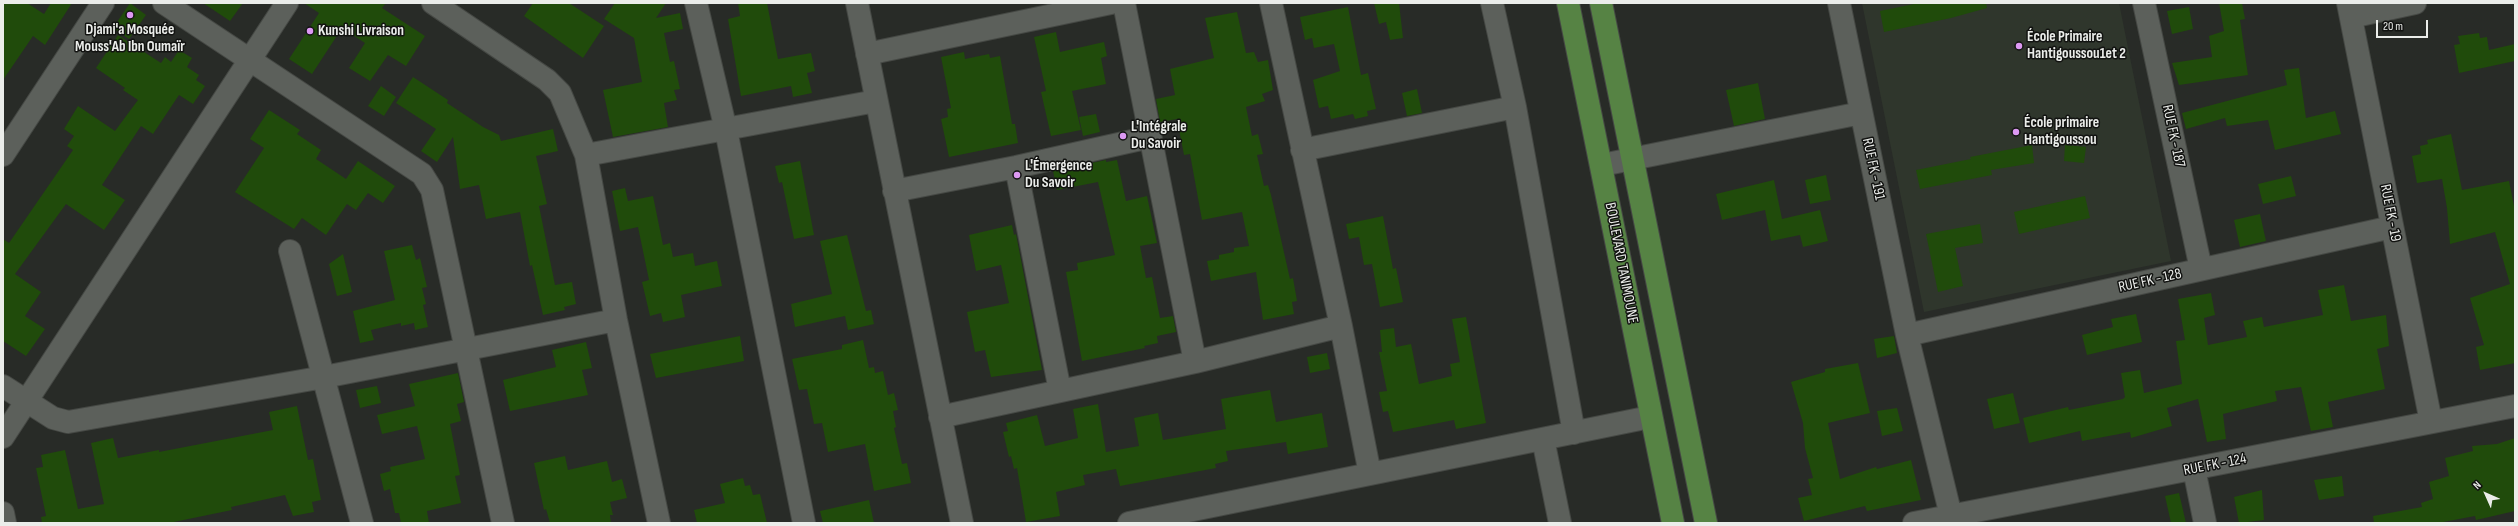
<!DOCTYPE html>
<html>
<head>
<meta charset="utf-8">
<style>
  body { margin:0 }
  #map { position:relative; width:2518px; height:526px; overflow:hidden; background:#282b27; font-family:"Sofia Sans Condensed",sans-serif }
  canvas { display:block }
  .frame { position:absolute; inset:0; border:4px solid #ebedea; pointer-events:none }
  .north { position:absolute; left:2466px; top:474px; width:40px; height:40px; -webkit-text-stroke:3px #121311; paint-order:stroke; rotate:315deg; font-size:11px; font-weight:700; line-height:16px; text-align:center; color:#ebedea }
  .north::after { content:''; display:block; margin:auto; width:14px; height:18px; background:#ebedea; clip-path:polygon(50% 0,100% 100%,50% 72%,0 100%) }
  .scale { position:absolute; left:2376px; top:20px; width:52px; height:18px; box-sizing:border-box; border:2px solid #ebedea; border-top:0; padding-left:5px; font-size:12px; line-height:14px; white-space:nowrap; color:#ebedea; -webkit-text-stroke:3px #121311; paint-order:stroke }
</style>
</head>
<body>
<div id="map">
<canvas width="2518" height="526"></canvas>
<div class="frame"></div>
<div class="north">N</div>
<div class="scale">20 m</div>
</div>
<script>
const c = document.querySelector('canvas').getContext('2d');
c.lineJoin = 'round';
function fill(path, color) { c.fillStyle = color; c.fill(path, 'evenodd'); }
function stroke(path, color, width, dash) { c.strokeStyle = color; c.lineWidth = width; c.lineCap = dash ? 'butt' : 'round'; c.setLineDash(dash || []); c.stroke(path); }
function label(font, color, halo, rows, align = 'center') {
  c.font = font + ' "Sofia Sans Condensed",sans-serif'; c.lineWidth = 3; c.setLineDash([]); c.textBaseline = 'middle'; c.strokeStyle = halo; c.fillStyle = color; for (const [text, x, y, turn = 0] of rows) {
    c.save(); c.translate(x, y); c.rotate((+turn || 0) * Math.PI / 180); c.textAlign = isNaN(turn) ? turn : align; if (halo) c.strokeText(text, 0, 0); c.fillText(text, 0, 0); c.restore();
  }
}
const built = new Path2D(`
  M1862,3h257l52,258 -247,51z`);
const building = new Path2D(`
  M3,3h24l17,11 7,-11h21l-27,42 -12,-9 -30,44z
  M130,3l16,12 -17,24 -16,-11z
  M203,3h40l-13,18z
  M304,3h82l-4,5 43,28 -19,30 -18,-11 -18,26 -21,-13 16,-25 -23,-15 -30,46 -23,-15 30,-46z
  M533,3h36l35,23 -21,32 -59,-42z
  M615,3h51l-10,15 24,-5 3,16 -19,4 6,29 4,-1 6,28 -6,1 3,10 -13,3 4,24 -55,10 -10,-47 39,-8 -8,-44 -30,-19z
  M738,3h29l11,56 33,-6 4,18 -8,2 5,20 -19,4 -2,-11 -50,10 -13,-77 12,-3z
  M1374,3h25l4,35 -13,2 -4,-18 -7,2z
  M1919,3h67l1,5 -36,10 -67,14 -4,-21z
  M2219,3h23l3,16 -5,1 8,55 -69,10 -7,-22 40,-6 -3,-21 15,-5z
  M1348,7l13,68 7,-2 8,36 -9,2 1,5 -13,3 -2,-5 -22,5 -3,-13 -9,2 -6,-28 27,-9 -6,-27 -20,4 -2,-10 -7,2 -5,-23z
  M2189,7l4,22 -21,5 -5,-23z
  M1237,12l9,41 8,-1 4,10 10,-2 5,30 -11,4 3,7 -19,6 6,29 6,-2 5,20 -6,1 7,31 4,-1 3,10 19,84 3,-1 4,23 -5,1 2,12 -31,6 -7,-48 -45,9 -4,-20 12,-2v-4l15,-3v-4l15,-2 -7,-34 -40,8 -12,-66 -6,1 -7,-36 -17,3 -4,-23 19,-4 -5,-26 44,-11 -9,-40z
  M1056,32l4,20 44,-10 3,14 -6,2 5,26 -34,7 9,39 -30,6 -10,-44 5,-1 -12,-54z
  M2479,33l1,5 7,-1 2,13 26,-6v17l-56,12 -5,-28 6,-1 -2,-8z
  M118,35l43,28 4,-6 6,5 8,-12 13,8 -5,9 12,8 -3,5 9,6 -12,18 -14,-9 -26,39 -12,-8 -39,59 23,15 -21,30 -38,-26 -51,70 26,18 -16,24 20,13 -19,27 -23,-15v-102l6,4 64,-93 -6,-4 7,-10 -10,-7 14,-23 37,25 23,-31 -15,-10 2,-2 -29,-20z
  M964,52l1,7 24,-5 1,4 10,-2 12,68h3l3,19 -69,14 -8,-38 7,-2 -1,-8 4,-1 -10,-51z
  M2299,68l7,50 29,-7 6,23 -66,16 -7,-30 -41,6 -2,-8 -39,11 -4,-16 105,-28 -3,-15z
  M413,77l35,23 -1,3 36,24 16,8 2,6 52,-12 5,22 -22,5 11,48 -8,2 16,79 17,-3 4,22 -12,3 1,3 -22,5 -11,-50 -2,1 -10,-54 -34,7 -7,-34 -19,4 -7,-52 -16,25 -16,-11 15,-22 -40,-26z
  M1758,83l7,36 -31,7 -8,-36z
  M381,86l15,11 -12,19 -16,-10z
  M1417,89l5,24 -15,3 -5,-23z
  M269,110l31,20 -3,4 24,16 -5,9 30,20 12,-18 37,25 -12,17 -15,-10 -12,17 -9,-6 -21,31 -24,-17 -8,11 -59,-37 29,-44 -14,-9z
  M1096,114l4,18 -17,4 -4,-19z
  M2451,134l11,56 47,-9 6,30v152l-35,7 -4,-23 8,-2 -14,-47 40,-14 -15,-52 -45,12 -3,-36 -5,-29 -25,4 -5,-27 9,-2 -1,-8 8,-2 -1,-4z
  M2032,145l2,18 -43,7 1,5 -72,14 -4,-19 55,-11 -1,-2z
  M2065,145l21,2 -2,16 -20,-2z
  M1106,160v2l11,-2 9,41 21,-5 10,47 -17,3 6,32 6,-1 8,41 13,-2 3,16 -19,4 1,7 -14,3 1,2 -63,13 -16,-89 12,-2 -1,-7 38,-8 -17,-73 -41,8 -4,-19z
  M800,161l14,74 -20,4 -12,-57 -3,1 -4,-17z
  M1826,175l5,25 -21,4 -5,-24z
  M2291,176l5,20 -33,8 -5,-20z
  M1774,180l8,39 38,-9 8,31 -25,6 -3,-12 -29,6 -6,-31 -43,10 -6,-26z
  M625,188l3,13 25,-5 10,49 7,-2 3,14 20,-4 2,13 22,-5 5,25 -41,9 4,22 -22,5 -2,-9 -11,3 -8,-34 7,-2 -11,-53 -18,4 -8,-40z
  M2085,196l5,22 -71,16 -5,-22z
  M2260,214l6,27 -26,6 -6,-27z
  M1383,216l10,53 3,-1 7,34 -23,5 -8,-43 -8,1 -5,-28 -10,2 -3,-15z
  M1980,224l3,19 -28,5 8,38 -25,6 -12,-58z
  M1012,225l2,10 2,-1 26,136 -51,7 -6,-27 -10,2 -8,-40 42,-9 -8,-38 -25,6 -7,-36z
  M847,235l19,76 5,-1 3,14 -26,6 -3,-14 -50,11 -4,-23 41,-10 -12,-53z
  M412,245l4,15 4,-2 7,29 -5,1 4,16 -3,1 5,22 -13,3 -1,-7 -13,3v-3l-30,7 3,10 -14,3 -7,-32 42,-11 -11,-49z
  M343,254l9,38 -15,4 -8,-32z
  M2344,285l7,36 35,-6 3,31 -12,3 8,40 -57,13 5,25 -22,4 -10,-44 -26,4 2,10 -54,13 3,25 -19,3 -9,-43 -31,9 5,18 -41,12 -1,-6 -48,9 -2,-10 -51,12 -6,-25 45,-11 1,3 54,-11 2,-2 -4,-24 19,-3 4,23 38,-9 -6,-43 9,-1 -7,-41 33,-6 4,22 -11,3 4,27 39,-8 -4,-16 19,-4 2,10 59,-12 -5,-25z
  M2136,314l6,28 -55,13 -5,-20 31,-8 -2,-8z
  M1466,317l20,106 -30,6 -2,-9 -61,12 -5,-21 -5,1 -4,-20 8,-1 -8,-39h3l-2,-22 14,-2 2,19 15,-3 8,40 33,-8 -2,-12 10,-2 -8,-43z
  M740,336l4,25 -88,17 -6,-24z
  M1894,336l3,17 -20,5 -3,-19z
  M863,340l6,28 5,-1 1,6 8,-2 5,24 6,-2 4,17 -5,1 3,16 -2,1 8,36 5,-1 4,20 -37,8 -9,-47 -37,8 -6,-29 -8,1 -7,-35 -8,1 -7,-31 50,-10v-4z
  M586,342l6,26 -10,2 6,25 -78,16 -7,-31 53,-13 -4,-17z
  M1327,353l3,16 -20,4 -3,-16z
  M1858,363l12,50 -42,10 12,56 36,-12 1,2 34,-9 10,40 -54,11 -2,-5 -61,15 -6,-23 14,-3 -4,-16 5,-1 -8,-30 -2,-25 -12,-41 34,-10v-3z
  M458,373l6,29 -7,2 4,17 -11,3 10,51 -5,1 6,27 -34,8 2,12h-28l-2,-10h-4l-5,-24 -6,2 -4,-17 11,-3 -1,-4 35,-8 -8,-33 -35,8 -5,-19 38,-9 -6,-22z
  M377,386l4,17 -21,5 -4,-18z
  M1270,390l6,32 46,-9 6,34 -40,7 -2,-12 -60,9 2,10 -13,3 1,4 -96,18 -4,-17 -33,6 2,10 -29,7 4,24 -34,6 -9,-54 -3,1 -3,-13 -2,1 -6,-25 5,-1 -2,-8 31,-8 8,31 33,-8 -5,-29 25,-5 8,48 33,-6 -5,-28 24,-5 5,27 63,-11 -5,-30z
  M2013,393l7,30 -26,6 -7,-30z
  M297,406l11,54 5,-1 8,41 -9,2 2,10 -21,4 -8,-21 -54,12 1,3 -63,13h-127l-1,-6 5,-1 -10,-48 7,-1 -2,-12 24,-5 13,59 26,-5 -13,-61 22,-5 5,20 41,-8v2l114,-22 -4,-18z
  M1897,408l6,23 -21,5 -5,-25z
  M2515,438v73l-39,9 -1,-4 -37,7h-64l-1,-7 49,-9 -1,-4 12,-4 -4,-17 20,-6 -4,-18 28,-7 -1,-5 25,-2z
  M565,456l3,14 39,-9 5,21 10,-3 5,19 -17,4 3,13h-3l1,8h-61l-4,-14 -2,1 -10,-47z
  M2342,476l2,20 -25,4 -5,-20z
  M743,478l2,8 5,-1 3,10 7,-1 7,29h-70l-3,-13 31,-7 -5,-19z
  M2262,490l2,30 -25,3 -5,-26z
  M2179,493l7,30h-15l-6,-27z
  M869,500l5,23h-51l-3,-12z`);
const minor = new Path2D(`
  M164,3l258,171 10,16 71,333
  M433,3l114,77 13,13 26,62 30,165 43,203
  M696,3l30,127 78,393
  M857,3l105,520
  M1124,3l71,359
  M1271,3l70,323 29,148
  M1492,3l23,104 59,326
  M1839,3l68,332 44,181
  M2144,3l57,266
  M2348,3l83,419
  M2351,17l64,-14
  M867,54l244,-51
  M1302,150l213,-43
  M3,155l100,-152
  M586,155l290,-54
  M1602,165l259,-52
  M1016,167l44,224
  M894,191l122,-24 134,-30
  M290,251l72,272
  M1907,335l485,-108
  M3,386l50,32 15,4 256,-45 292,-57
  M940,417l255,-55 146,-36
  M3,437l284,-434
  M1543,439l17,84
  M2194,469l11,54
  M3,513l2,10
  M1129,523l521,-106
  M1914,523l601,-117`);
const major = new Path2D(`
  M1568,3l105,520
  M1601,3l105,520`);
const markers = [
  [130,15,4,"#dd99f3"],
  [310,31,4,"#dd99f3"],
  [2019,46,4,"#dd99f3"],
  [2016,132,4,"#dd99f3"],
  [1123,136,4,"#dd99f3"],
  [1017,175,4,"#dd99f3"]
];
const poiNames = [
  ["Djami'a Mosquée",130,30,"center"],
  ["Mouss'Ab Ibn Oumaïr",130,47,"center"],
  ["Kunshi Livraison",318,31],
  ["École Primaire",2027,37],
  ["Hantigoussou1et 2",2027,54],
  ["École primaire",2024,123],
  ["Hantigoussou",2024,140],
  ["L'Intégrale",1131,127],
  ["Du Savoir",1131,144],
  ["L'Émergence",1025,166],
  ["Du Savoir",1025,183]
];
const streetNames = [
  ["RUE FK - 187",2173,136,78],
  ["RUE FK - 191",1873,169,78],
  ["RUE FK - 19",2390,213,79],
  ["BOULEVARD TANIMOUNE",1621,263,79],
  ["RUE FK - 128",2150,281,-13],
  ["RUE FK - 124",2215,465,-11]
];
fill(built, '#2f362c');
fill(building, '#204b0b');
stroke(minor, '#454844', 24);
stroke(major, '#454844', 24);
stroke(minor, '#5c605b', 22);
stroke(major, '#568344', 22);
for (const [x, y, r, color] of markers) { const dot = new Path2D(); dot.arc(x, y, r, 0, 2 * Math.PI); c.fillStyle = color; c.fill(dot); stroke(dot, '#121311', 1.5); }
label('bold 15px', '#ebedea', '#121311', poiNames, 'left');
label('15px', '#ebedea', '#121311', streetNames);
</script>
</body>
</html>
